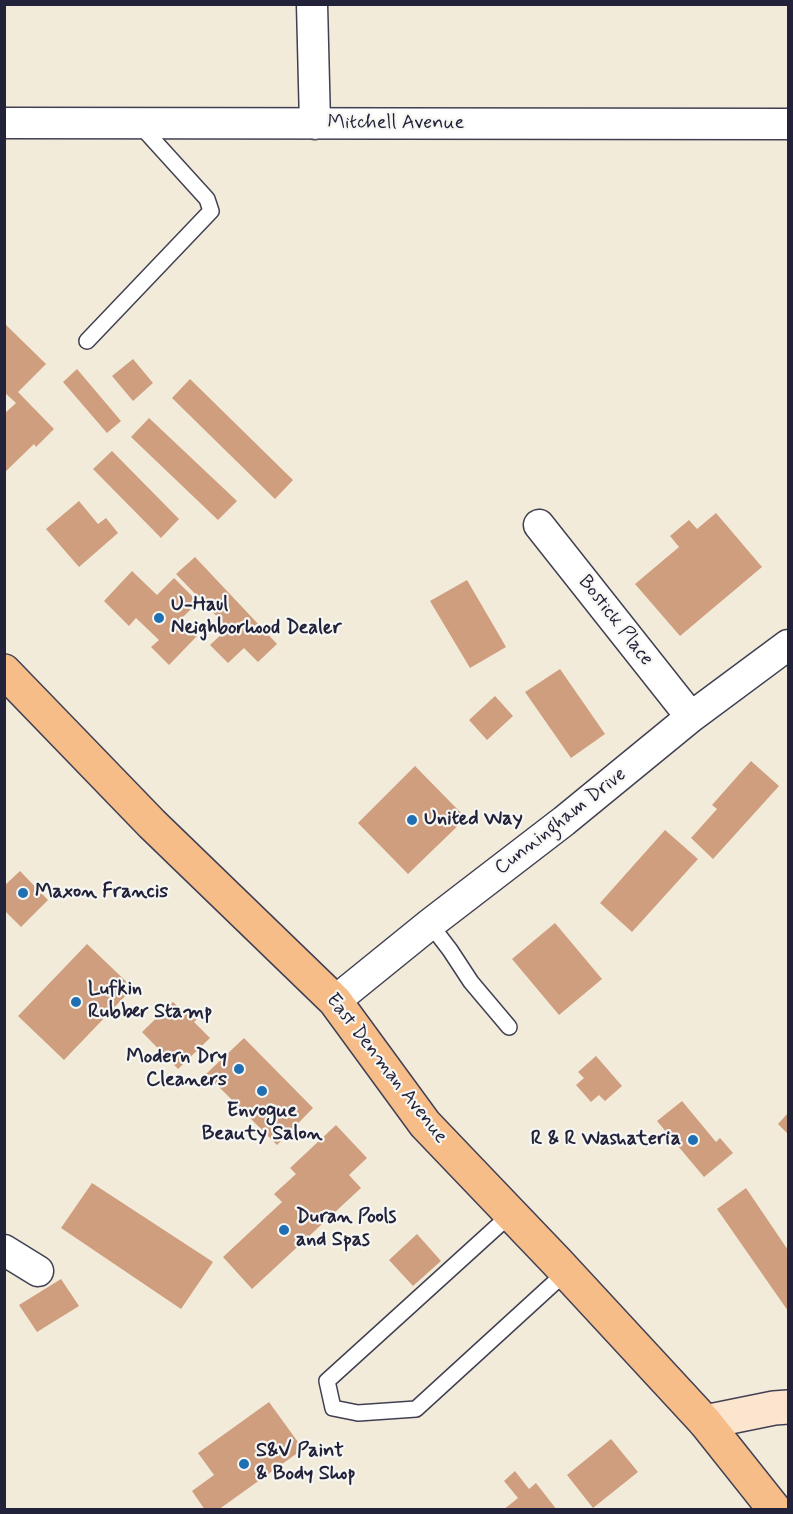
<!DOCTYPE html>
<style>
body{margin:0}
#map{position:relative;width:793px;height:1514px;overflow:hidden;background:#f3ebda;font-family:Mynerve,sans-serif}
canvas{display:block}
.frame{position:absolute;inset:0;border:6px solid #22223b;pointer-events:none}
</style>
<div id="map">
<canvas width="793" height="1514"></canvas>
<div class="frame"></div>
</div>
<script>
const context = document.querySelector('canvas').getContext('2d');
context.lineJoin = 'round';
function fill(path, color) {
  context.fillStyle = color;
  context.fill(path, 'evenodd');
}
function strokePath(path, color, width, dash) {
  context.strokeStyle = color;
  context.lineWidth = width;
  context.lineCap = dash ? 'butt' : 'round';
  context.setLineDash(dash || []);
  context.stroke(path);
}
function write(font, color, halo, rows, align = 'center') {
  context.font = font + ' Mynerve,sans-serif';
  context.lineWidth = 4.5;
  context.setLineDash([]);
  context.textBaseline = 'middle';
  context.strokeStyle = halo;
  context.fillStyle = color;
  for (const [text, x, y, turn = 0] of rows) {
    context.save();
    context.translate(x, y);
    context.rotate((+turn || 0) * Math.PI / 180);
    context.textAlign = isNaN(turn) ? turn : align;
    if (halo) context.strokeText(text, 0, 0);
    context.fillText(text, 0, 0);
    context.restore();
  }
}
const building = new Path2D(`
 M 4,323 L 46,364 L 18,392 L 54,429 L 36,447 L 34,444 L 4,473 L 4,414 L 16,403 L 4,392 Z
 M 133,359 L 153,383 L 133,401 L 112,376 Z
 M 77,369 L 121,421 L 107,433 L 63,382 Z
 M 190,379 L 293,480 L 275,499 L 172,398 Z
 M 149,418 L 237,501 L 218,520 L 131,437 Z
 M 112,451 L 179,519 L 161,538 L 93,469 Z
 M 79,501 L 98,524 L 106,518 L 118,533 L 79,567 L 46,529 Z
 M 716,513 L 762,567 L 680,636 L 635,584 L 679,547 L 670,536 L 689,520 L 697,529 Z
 M 195,557 L 277,644 L 258,662 L 244,648 L 228,663 L 210,645 L 228,628 L 176,574 Z
 M 132,571 L 157,595 L 174,578 L 198,602 L 181,619 L 198,635 L 169,665 L 151,647 L 159,640 L 136,618 L 129,626 L 104,601 Z
 M 467,580 L 506,647 L 470,668 L 430,601 Z
 M 560,669 L 605,734 L 571,758 L 525,692 Z
 M 495,696 L 513,716 L 487,740 L 469,720 Z
 M 751,761 L 779,786 L 713,859 L 691,838 L 717,809 L 712,805 Z
 M 415,766 L 466,818 L 408,874 L 358,823 Z
 M 665,830 L 698,859 L 632,932 L 600,903 Z
 M 20,871 L 48,900 L 21,927 L 4,910 L 4,886 Z
 M 555,923 L 602,979 L 559,1015 L 512,959 Z
 M 87,944 L 133,988 L 64,1060 L 18,1016 Z
 M 173,1002 L 183,1011 L 189,1006 L 199,1017 L 194,1022 L 210,1038 L 178,1069 L 142,1032 Z
 M 244,1038 L 313,1108 L 277,1145 L 206,1074 Z
 M 596,1056 L 622,1086 L 605,1101 L 599,1095 L 591,1102 L 576,1085 L 584,1078 L 578,1072 Z
 M 682,1101 L 716,1142 L 720,1138 L 733,1153 L 704,1177 L 657,1121 Z
 M 788,1113 L 788,1134 L 778,1124 Z
 M 336,1125 L 367,1158 L 349,1175 L 361,1188 L 252,1289 L 223,1257 L 282,1202 L 274,1194 L 296,1174 L 290,1168 Z
 M 92,1183 L 213,1262 L 181,1309 L 61,1228 Z
 M 746,1188 L 788,1250 L 788,1311 L 717,1209 Z
 M 417,1234 L 441,1261 L 413,1286 L 389,1260 Z
 M 61,1279 L 79,1306 L 37,1332 L 19,1305 Z
 M 269,1402 L 303,1449 L 218,1510 L 205,1510 L 192,1491 L 214,1475 L 198,1453 Z
 M 611,1439 L 638,1472 L 593,1508 L 567,1475 Z
 M 515,1471 L 529,1489 L 536,1483 L 557,1510 L 503,1510 L 518,1498 L 504,1481 Z`);
const lane = new Path2D(`
 M 87,341 L 211,211 L 207,199 L 138,123
 M 430,924 L 450,950 L 471,982 L 509,1027
 M 511,1214 L 327,1381 L 333,1408 L 358,1413 L 416,1409 L 566,1272`);
const street = new Path2D(`
 M 312,4 L 315,124
 M 4,123 L 788,124
 M 539,525 L 691,717
 M 335,1001 L 430,924 L 564,821 L 691,717 L 788,645
 M 4,1250 L 38,1271`);
const secondary = new Path2D(`
 M 705,1422 L 774,1408 L 788,1407`);
const primary = new Path2D(`
 M 4,671 L 152,824 L 335,1001 L 425,1124 L 557,1262 L 705,1422 L 775,1510`);
const markers = [
 [159,618,6,"#1f6fb2"],
 [412,820,6,"#1f6fb2"],
 [23,893,6,"#1f6fb2"],
 [76,1002,6,"#1f6fb2"],
 [239,1069,6,"#1f6fb2"],
 [262,1091,6,"#1f6fb2"],
 [693,1140,6,"#1f6fb2"],
 [284,1230,6,"#1f6fb2"],
 [244,1464,6,"#1f6fb2"]
];
const streetNames = [
 ["Mitchell Avenue",396,124],
 ["Bostick Place",615,621,52],
 ["Cunningham Drive",561,822,-38],
 ["East Denman Avenue",386,1069,52]
];
const poiNames = [
 ["U-Haul",171,606],
 ["Neighborhood Dealer",171,629],
 ["United Way",424,820],
 ["Maxon Francis",35,893],
 ["Lufkin",88,990],
 ["Rubber Stamp",88,1013],
 ["Modern Dry",227,1058,"right"],
 ["Cleaners",227,1081,"right"],
 ["Envogue",262,1112,"center"],
 ["Beauty Salon",262,1135,"center"],
 ["R & R Washateria",681,1140,"right"],
 ["Duran Pools",296,1218],
 ["and Spas",296,1241],
 ["S&V Paint",256,1452],
 ["& Body Shop",256,1475]
];
fill(building, '#cf9e7f');
strokePath(lane, '#414053', 18);
strokePath(street, '#414053', 33);
strokePath(secondary, '#414053', 36);
strokePath(primary, '#414053', 36);
strokePath(lane, '#fff', 15);
strokePath(street, '#fff', 30);
strokePath(secondary, '#fce5cf', 33);
strokePath(primary, '#f7bd88', 33);
for (const [x, y, r, color] of markers) {
  const dot = new Path2D();
  dot.arc(x, y, r, 0, 2 * Math.PI);
  context.fillStyle = color;
  context.fill(dot);
  strokePath(dot, '#f6f6f2', 2);
}
write('20px', '#22223b', '#f6f6f2', streetNames);
write('bold 20px', '#22223b', '#f6f6f2', poiNames, 'left');
</script>
